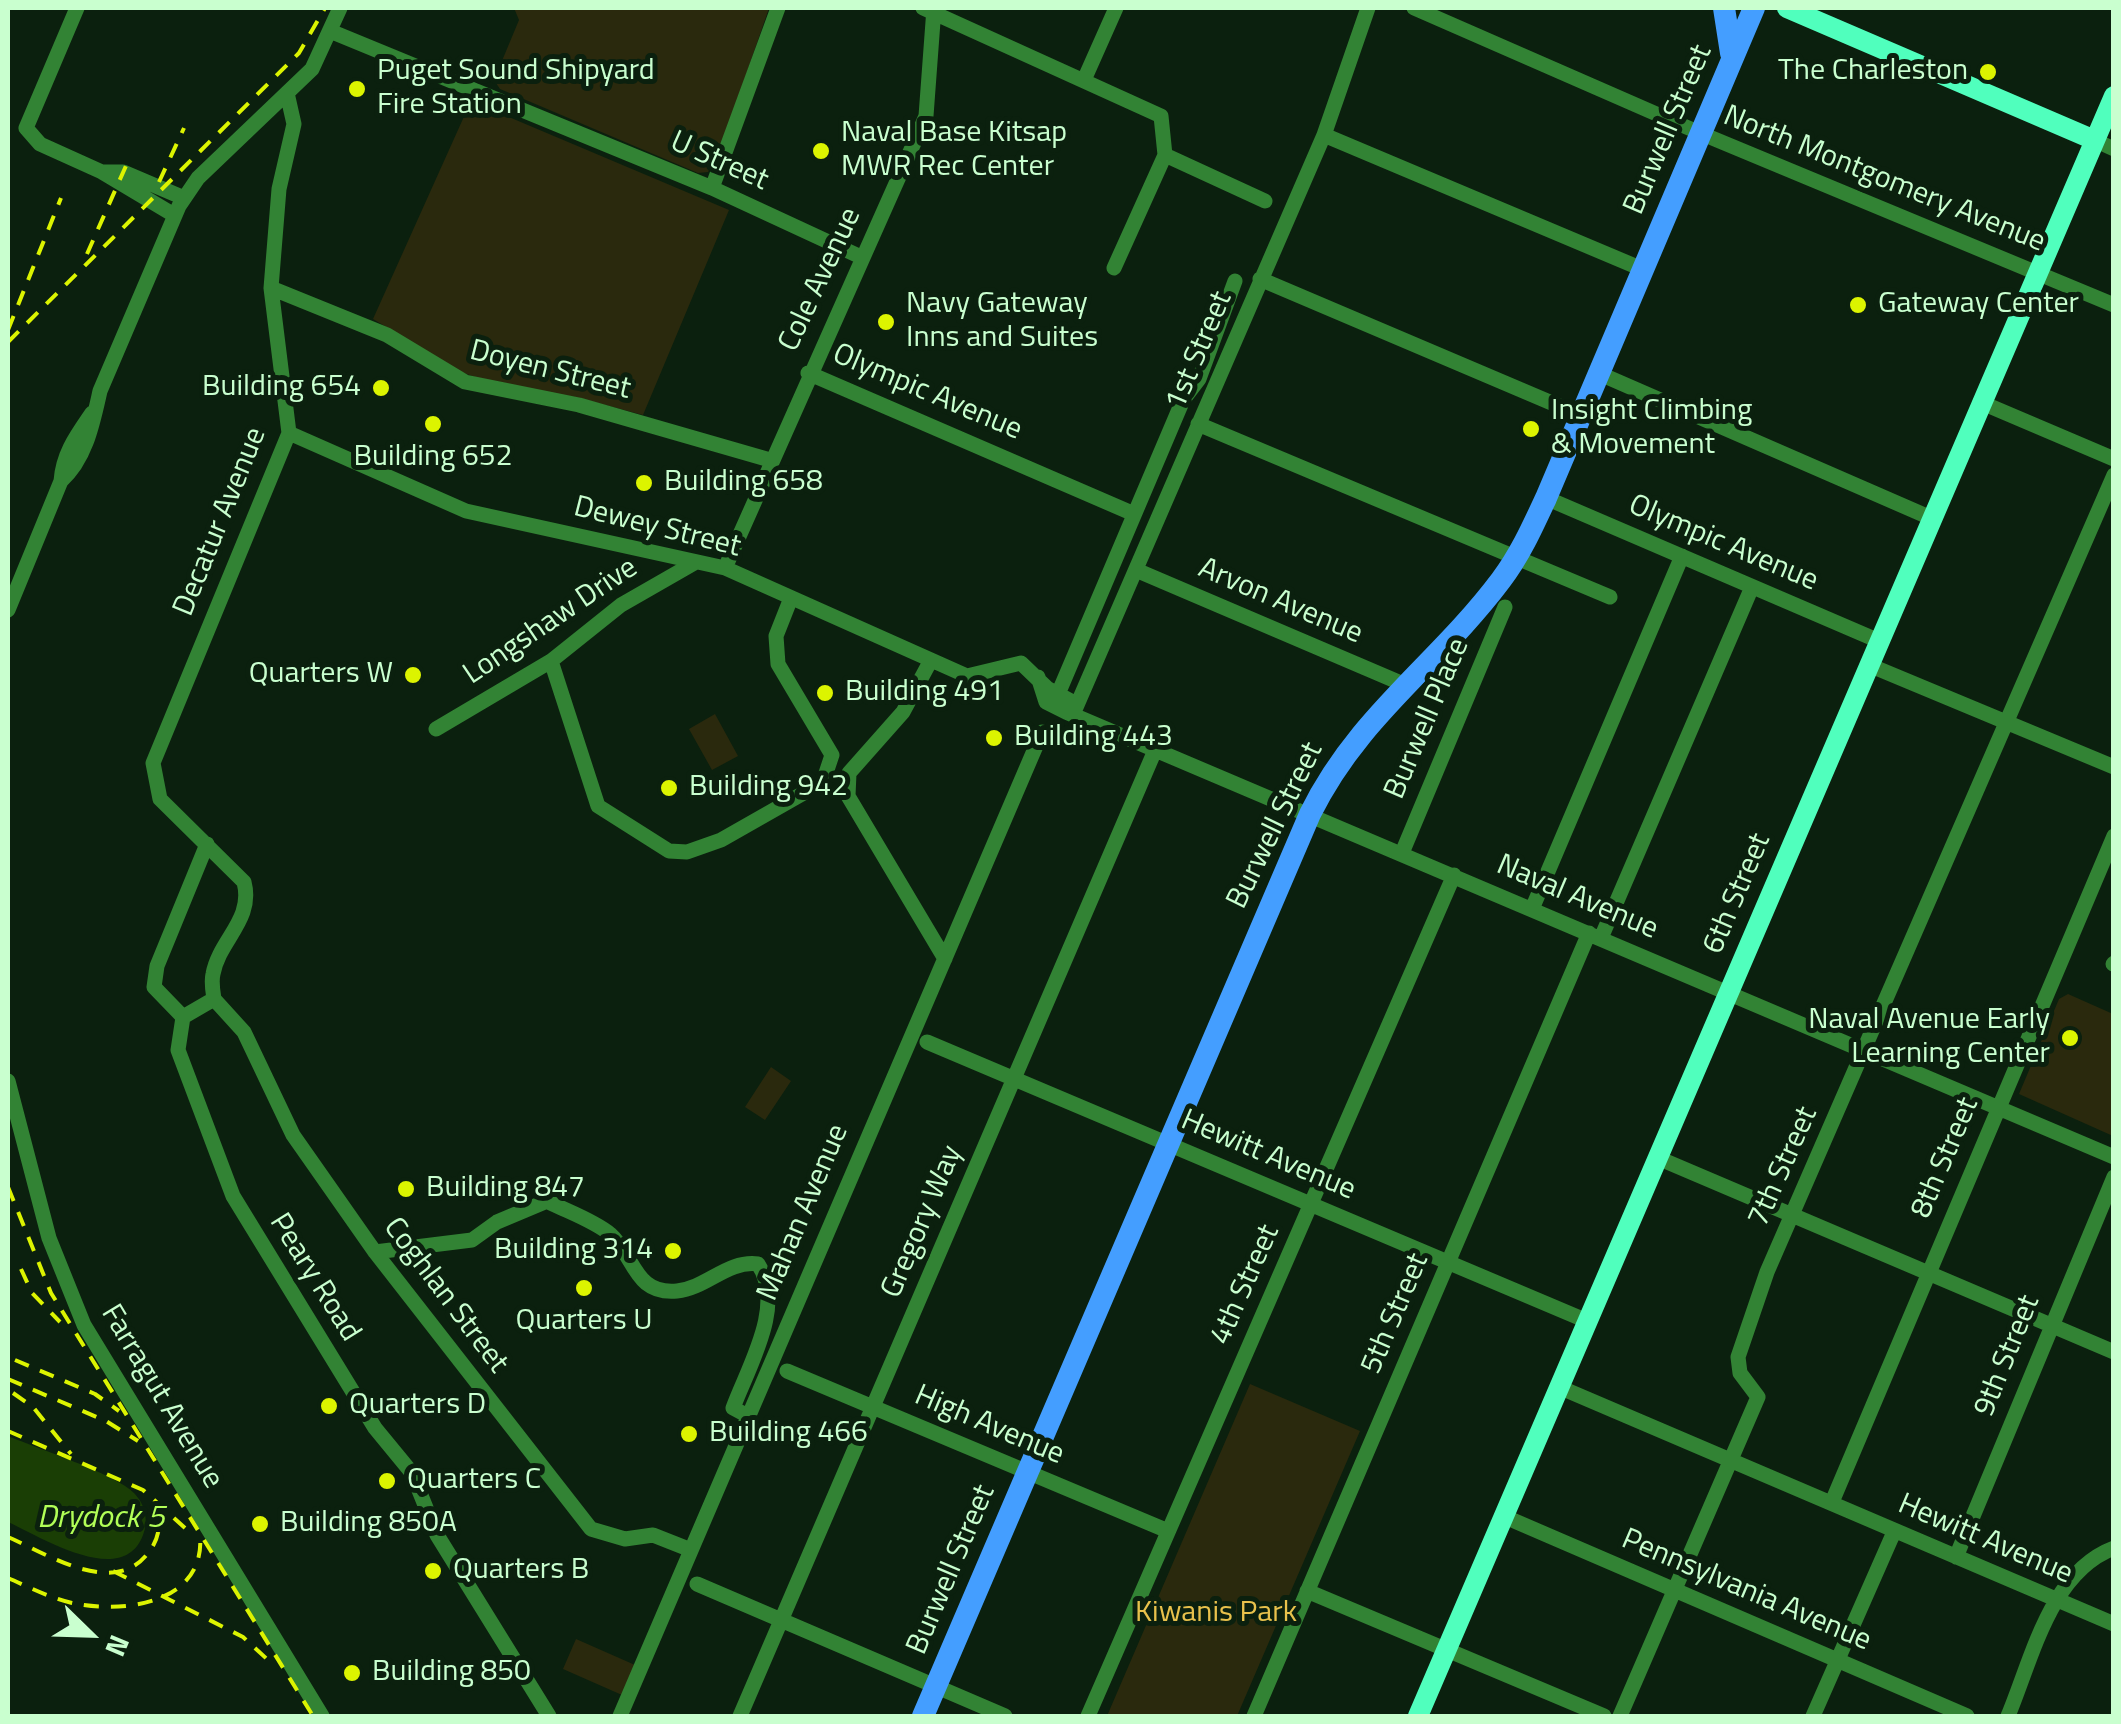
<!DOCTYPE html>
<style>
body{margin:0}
#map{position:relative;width:2121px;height:1724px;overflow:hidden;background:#0b200e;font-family:"Titillium Web",sans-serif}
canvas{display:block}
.frame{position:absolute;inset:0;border:10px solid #c9ffcf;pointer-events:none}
.north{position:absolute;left:40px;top:1584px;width:100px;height:100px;-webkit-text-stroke:8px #0b200e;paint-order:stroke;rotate:113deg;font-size:28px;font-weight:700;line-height:40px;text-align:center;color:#c9ffcf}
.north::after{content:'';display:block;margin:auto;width:35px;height:45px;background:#c9ffcf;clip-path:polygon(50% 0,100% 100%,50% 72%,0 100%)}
</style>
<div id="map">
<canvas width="2121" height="1724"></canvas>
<div class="frame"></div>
<div class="north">N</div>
</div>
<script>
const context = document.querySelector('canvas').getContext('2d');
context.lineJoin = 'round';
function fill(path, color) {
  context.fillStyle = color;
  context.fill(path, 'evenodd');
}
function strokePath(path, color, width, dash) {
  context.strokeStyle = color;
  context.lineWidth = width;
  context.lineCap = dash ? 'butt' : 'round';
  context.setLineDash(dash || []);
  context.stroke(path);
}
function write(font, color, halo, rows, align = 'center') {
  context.font = font + ' "Titillium Web",sans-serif';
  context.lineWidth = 10;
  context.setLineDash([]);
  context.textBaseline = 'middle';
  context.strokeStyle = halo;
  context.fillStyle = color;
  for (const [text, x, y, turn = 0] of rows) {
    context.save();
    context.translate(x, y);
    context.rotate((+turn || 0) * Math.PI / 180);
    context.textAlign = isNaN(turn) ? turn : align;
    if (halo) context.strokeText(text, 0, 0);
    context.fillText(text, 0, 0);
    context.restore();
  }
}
const green = new Path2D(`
 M 514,8 L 769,8 L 717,159 L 708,172 L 698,173 L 500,89 L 494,80 L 519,20 Z
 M 471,101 L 729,210 L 643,415 L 575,397 L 492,383 L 461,372 L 373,319 Z
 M 715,714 L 738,756 L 712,770 L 689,729 Z
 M 2068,994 L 2113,1014 L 2113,1136 L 2019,1094 L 2059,999 Z
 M 771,1067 L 791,1081 L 765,1120 L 745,1107 Z
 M 1250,1384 L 1360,1431 L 1237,1716 L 1107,1716 Z
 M 576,1639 L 635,1665 L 622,1695 L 563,1669 Z`);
const water = new Path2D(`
 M 8,1436 C 36,1448 116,1474 134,1493 C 145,1504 149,1521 143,1535 C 123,1589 41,1537 8,1522 Z`);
const minor = new Path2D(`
 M 77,8 L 26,128 L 40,144 L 102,172 L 174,215
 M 923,8 L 1161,116 L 1165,155 L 1265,201
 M 1414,8 L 1700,133 L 2114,305
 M 330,31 L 712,188 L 861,257
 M 1084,80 L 1116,8
 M 1324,135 L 1642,269
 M 2092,139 L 2114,149
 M 102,172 L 123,172 L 184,198
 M 712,188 L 778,8
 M 1114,268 L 1165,155
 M 1260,279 L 1580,415
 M 271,288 L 387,335 L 465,382 L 579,405 L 770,460
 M 808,373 L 1134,514
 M 1598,373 L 1931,518
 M 1980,402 L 2114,459
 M 1198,424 L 1610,597
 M 289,433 L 466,511 L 725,568 L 967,676 L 1021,663 L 1047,688 L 1071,701 L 1074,712
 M 61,481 C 86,459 93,422 100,391 L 179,206 L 198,178 L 312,69 L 340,8
 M 1546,498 L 1879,641
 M 725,568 L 926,116 L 934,8
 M 1136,570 L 1403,684
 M 8,610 L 61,481 C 63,453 77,435 92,413
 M 931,660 L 903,712 L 849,773 L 848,796 L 945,959
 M 551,661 L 598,806 L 669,851 L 687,852 L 721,840 L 823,782 L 832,755 L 778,664 L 776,636 L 791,598
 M 1869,665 L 2114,767
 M 1038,677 L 1046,702 L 1066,712 L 2114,1157
 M 1061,687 L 1183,400 L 1199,379 L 1235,281
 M 1074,712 L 1324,135 L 1368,8
 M 436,729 L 551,661 L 621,605 L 696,562
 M 207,844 L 157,966 L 154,987 L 183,1017 L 178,1050 L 233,1196 L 375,1428 L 412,1473 L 437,1535 L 549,1716
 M 1402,853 L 1505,607
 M 1532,909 L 1682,556
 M 1601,938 L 1752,587
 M 2113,964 L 2114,963
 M 214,999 L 244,1032 L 293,1135 L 375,1252 L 591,1529 L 625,1539 L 653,1535 L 691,1550
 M 183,1017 L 214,999 C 213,992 211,982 213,974 C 219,940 254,920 244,882 L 160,799 L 153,763 L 289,433 L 271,288 L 279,189 L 294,124 L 287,93
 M 927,1042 L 1587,1321
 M 8,1081 L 49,1238 L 84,1325 L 322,1716
 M 1658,1158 L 2114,1352
 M 375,1252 L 472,1240 L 497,1222 L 547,1201 C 566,1211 593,1220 610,1234 C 635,1256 634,1295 677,1291 C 707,1288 727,1260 758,1264 C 786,1305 748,1367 733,1408 L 748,1416
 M 787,1371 L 1168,1531
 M 1559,1387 L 2114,1624
 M 1832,1502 L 2114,836
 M 1503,1516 L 1967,1716
 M 1956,1557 L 2114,1177
 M 697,1584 L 1005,1716
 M 1307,1591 L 1604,1716
 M 620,1716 L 1042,732
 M 740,1716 L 1156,748
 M 1088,1716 L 1454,875
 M 1254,1716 L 1589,933
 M 1620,1716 L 1758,1397 L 1740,1373 L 1738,1357 L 1767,1272 L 2114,475
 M 1813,1716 L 1894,1532
 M 2008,1716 C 2032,1659 2050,1572 2114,1548`);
const major = new Path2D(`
 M 1787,8 L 2092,139
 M 1418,1716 L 2114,96`);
const highway = new Path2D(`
 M 1724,8 L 1731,53
 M 923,1716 L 1310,814 C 1358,716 1438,664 1501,580 C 1520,555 1533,526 1546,498 L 1754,8`);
const rail = new Path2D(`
 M 159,182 L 184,128
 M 87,254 L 129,159
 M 8,330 L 61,198
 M 8,342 L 299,53 L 325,8
 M 8,1187 L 51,1293 L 313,1716
 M 21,1269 L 32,1293 L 60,1322
 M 15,1360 L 95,1394 L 119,1411
 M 8,1379 L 106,1421 L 138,1441
 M 13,1393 L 33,1407 L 71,1454
 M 8,1431 L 143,1490 L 185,1528
 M 8,1537 C 48,1554 117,1601 151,1549 C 162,1533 161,1514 153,1496
 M 113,1571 L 243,1637 L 268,1660
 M 8,1578 C 29,1587 50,1598 72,1603 C 123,1614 206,1604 200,1535`);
const markers = [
 [1988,72,10,"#dcf400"],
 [357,89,10,"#dcf400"],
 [821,151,10,"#dcf400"],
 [1858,305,10,"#dcf400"],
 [886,322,10,"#dcf400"],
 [381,388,10,"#dcf400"],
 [433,424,10,"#dcf400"],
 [1531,429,10,"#dcf400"],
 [644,483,10,"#dcf400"],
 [413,675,10,"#dcf400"],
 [825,693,10,"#dcf400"],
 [994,738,10,"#dcf400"],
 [669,788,10,"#dcf400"],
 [2070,1038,10,"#dcf400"],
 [406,1189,10,"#dcf400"],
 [673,1251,10,"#dcf400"],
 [584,1288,10,"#dcf400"],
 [329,1406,10,"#dcf400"],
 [689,1434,10,"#dcf400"],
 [387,1481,10,"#dcf400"],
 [260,1524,10,"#dcf400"],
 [433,1571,10,"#dcf400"],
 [352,1673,10,"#dcf400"]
];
const poiNames = [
 ["Puget Sound Shipyard",377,72],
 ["Fire Station",377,106],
 ["The Charleston",1968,72,"right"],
 ["Naval Base Kitsap",841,134],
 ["MWR Rec Center",841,168],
 ["Navy Gateway",906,305],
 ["Inns and Suites",906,339],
 ["Gateway Center",1878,305],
 ["Building 654",361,388,"right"],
 ["Insight Climbing",1551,412],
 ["& Movement",1551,446],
 ["Building 652",433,458,"center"],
 ["Building 658",664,483],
 ["Quarters W",393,675,"right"],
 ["Building 491",845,693],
 ["Building 443",1014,738],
 ["Building 942",689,788],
 ["Naval Avenue Early",2050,1021,"right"],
 ["Learning Center",2050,1055,"right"],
 ["Building 847",426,1189],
 ["Building 314",653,1251,"right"],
 ["Quarters U",584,1322,"center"],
 ["Quarters D",349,1406],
 ["Building 466",709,1434],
 ["Quarters C",407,1481],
 ["Building 850A",280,1524],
 ["Quarters B",453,1571],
 ["Building 850",372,1673]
];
const streetNames = [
 ["Burwell Street",1669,130,-67],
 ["U Street",719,162,24],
 ["North Montgomery Avenue",1884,180,22],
 ["Cole Avenue",821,280,-65],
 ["1st Street",1200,351,-67],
 ["Doyen Street",550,371,14],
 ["Olympic Avenue",927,393,23],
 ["Decatur Avenue",221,522,-68],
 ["Dewey Street",657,528,14],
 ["Olympic Avenue",1723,544,23],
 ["Arvon Avenue",1280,602,23],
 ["Longshaw Drive",551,622,-34],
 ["Burwell Place",1428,719,-67],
 ["Burwell Street",1276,826,-64],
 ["6th Street",1738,894,-67],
 ["Naval Avenue",1577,898,23],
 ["Hewitt Avenue",1268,1156,23],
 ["8th Street",1946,1158,-67],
 ["7th Street",1784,1167,-66],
 ["Mahan Avenue",804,1213,-67],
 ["Gregory Way",923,1222,-67],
 ["Peary Road",314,1278,58],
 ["4th Street",1246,1285,-66],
 ["Coghlan Street",445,1296,53],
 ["5th Street",1396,1314,-67],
 ["9th Street",2008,1356,-68],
 ["Farragut Avenue",161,1397,59],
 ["High Avenue",989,1426,23],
 ["Hewitt Avenue",1985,1540,23],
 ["Burwell Street",952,1570,-67],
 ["Pennsylvania Avenue",1746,1591,23]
];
const parkNames = [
 ["Kiwanis Park",1216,1614]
];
const waterNames = [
 ["Drydock 5",101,1519]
];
fill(green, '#2a290d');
fill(water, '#1a3e05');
strokePath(minor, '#328334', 15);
strokePath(major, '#50ffbd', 20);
strokePath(highway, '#449eff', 22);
strokePath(rail, '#dcf400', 4, [15, 12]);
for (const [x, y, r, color] of markers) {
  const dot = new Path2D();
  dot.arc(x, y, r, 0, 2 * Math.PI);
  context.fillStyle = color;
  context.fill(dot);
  strokePath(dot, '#0b200e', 4);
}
write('30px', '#c9ffcf', '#0b200e', poiNames, 'left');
write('30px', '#c9ffcf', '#0b200e', streetNames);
write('30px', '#e8c14c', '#0b200e', parkNames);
write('italic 32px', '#b2ff57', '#0b200e', waterNames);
</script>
